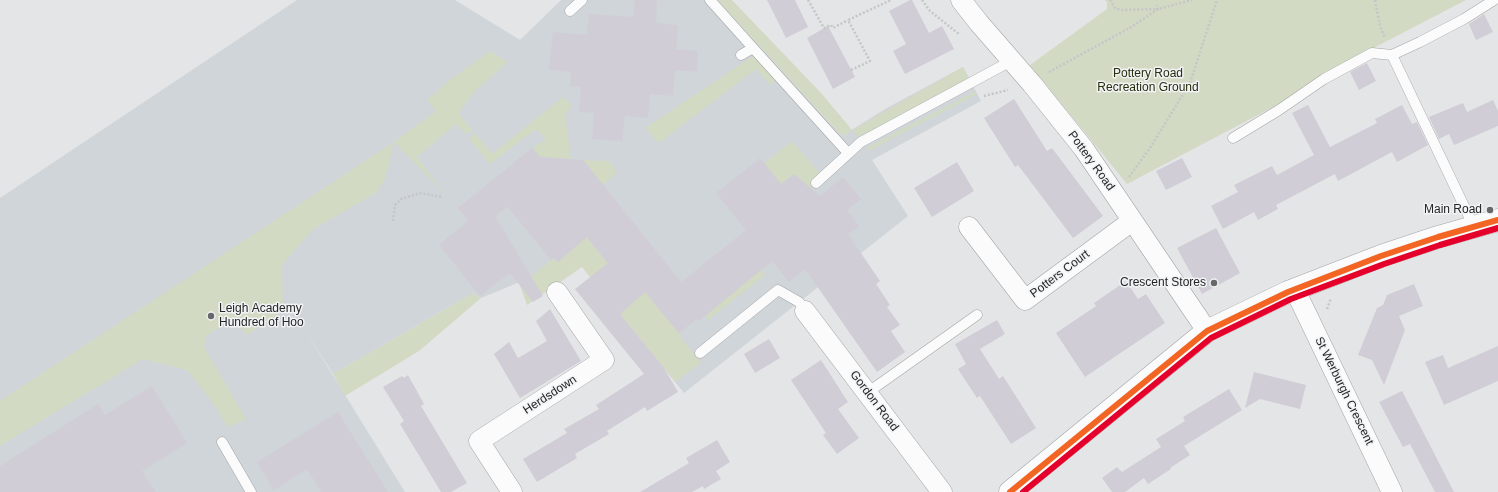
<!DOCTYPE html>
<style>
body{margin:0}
canvas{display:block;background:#e4e5e7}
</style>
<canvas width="1498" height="492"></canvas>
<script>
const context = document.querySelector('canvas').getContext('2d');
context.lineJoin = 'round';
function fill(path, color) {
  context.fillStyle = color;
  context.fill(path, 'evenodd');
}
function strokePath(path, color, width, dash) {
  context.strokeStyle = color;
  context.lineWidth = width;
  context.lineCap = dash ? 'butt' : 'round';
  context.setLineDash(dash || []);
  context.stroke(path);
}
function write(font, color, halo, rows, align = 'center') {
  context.font = font + ' Helvetica,sans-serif';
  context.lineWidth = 3;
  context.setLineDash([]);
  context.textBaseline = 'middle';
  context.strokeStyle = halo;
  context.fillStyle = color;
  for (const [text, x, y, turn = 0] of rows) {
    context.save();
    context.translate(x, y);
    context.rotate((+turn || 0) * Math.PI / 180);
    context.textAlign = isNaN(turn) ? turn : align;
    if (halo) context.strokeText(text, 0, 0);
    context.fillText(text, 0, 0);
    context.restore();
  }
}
const built = new Path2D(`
 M 297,0 L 455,0 L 520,40 L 561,0 L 717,0 L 842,136 L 885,109 L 963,67 L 981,101 L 872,160 L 908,216 L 684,393 L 576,259 L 481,298 L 473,293 L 333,374 L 303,327 L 405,492 L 0,492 L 0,198 Z`);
const green = new Path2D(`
 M 717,0 L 732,0 L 822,94 L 852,130 L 963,67 L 970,80 L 858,137 L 852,130 L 842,136 Z
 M 1105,0 L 1466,0 L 1362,54 L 1273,107 L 1127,184 L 1030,65 L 1107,9 L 1107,2 Z
 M 490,51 L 508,62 L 475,91 L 459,113 L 472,130 L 466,134 L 456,124 L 417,157 L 445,194 L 394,142 L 385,179 L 376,193 L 312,230 L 282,265 L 283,311 L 247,335 L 233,320 L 207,335 L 204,347 L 246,419 L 228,427 L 214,405 L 187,370 L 143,359 L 0,446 L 0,401 L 394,142 L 436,111 L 427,100 L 450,80 Z
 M 753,56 L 777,79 L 770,85 L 756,69 L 659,143 L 645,128 Z
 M 976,91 L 977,94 L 868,151 L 866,148 Z
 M 563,97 L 572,106 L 565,115 L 571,159 L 540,157 L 532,148 L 546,139 L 536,129 L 490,164 L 469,139 L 475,133 L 492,154 Z
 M 792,141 L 820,174 L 811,185 L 813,188 L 781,184 L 764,163 Z
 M 583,160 L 609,161 L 617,172 L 603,185 Z
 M 580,229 L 636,299 L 645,292 L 679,333 L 679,335 L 701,363 L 675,382 L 582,267 L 527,305 L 520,285 L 554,258 L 558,262 L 573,249 Z
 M 761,269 L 765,275 L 708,320 L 705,316 Z
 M 473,293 L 481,298 L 419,351 L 345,396 L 333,374 Z`);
const building = new Path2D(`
 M 635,0 L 657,0 L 656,23 L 678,25 L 676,49 L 698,51 L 697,72 L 675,70 L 673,96 L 650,94 L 648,118 L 625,116 L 622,141 L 592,139 L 594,113 L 579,112 L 581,87 L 570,86 L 571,72 L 549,70 L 553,32 L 587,35 L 589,14 L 633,17 Z
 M 767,0 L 795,0 L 808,27 L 786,38 Z
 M 910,0 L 912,0 L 929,33 L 942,26 L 954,49 L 905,74 L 893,51 L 906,44 L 889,11 Z
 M 1484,14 L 1493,32 L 1476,40 L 1469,24 Z
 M 828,26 L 855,77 L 833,89 L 807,38 Z
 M 1367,63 L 1376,81 L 1359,90 L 1350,72 Z
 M 1014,99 L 1047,151 L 1052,148 L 1103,216 L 1073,238 L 1018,165 L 1015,167 L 984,118 Z
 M 1493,100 L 1498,111 L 1498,126 L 1454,145 L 1449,134 L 1439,139 L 1429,117 L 1463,103 L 1467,112 Z
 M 1308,105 L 1330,147 L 1377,123 L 1375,119 L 1402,105 L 1412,124 L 1417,122 L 1428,145 L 1397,162 L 1392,152 L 1338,181 L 1335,174 L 1276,205 L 1278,209 L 1258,220 L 1254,212 L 1223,229 L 1211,206 L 1238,192 L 1234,185 L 1272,166 L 1277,175 L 1314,155 L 1292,113 Z
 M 532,148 L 540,157 L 583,160 L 681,282 L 746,230 L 716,193 L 760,158 L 781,184 L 794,174 L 820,196 L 843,177 L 861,199 L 847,210 L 859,226 L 848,234 L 880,281 L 876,284 L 890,305 L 887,307 L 900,325 L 891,331 L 905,352 L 877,372 L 805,269 L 789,282 L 772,261 L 699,321 L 697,319 L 679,333 L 645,292 L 620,314 L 664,368 L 678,392 L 647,411 L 645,407 L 607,431 L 609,434 L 575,454 L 577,458 L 537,482 L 523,459 L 567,433 L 564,429 L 599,409 L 596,405 L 644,374 L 575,289 L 608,263 L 587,237 L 558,262 L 554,258 L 551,260 L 508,207 L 495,216 L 543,296 L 533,302 L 510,273 L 480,296 L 439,245 L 468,221 L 458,208 Z
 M 1182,158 L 1192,177 L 1166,190 L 1156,171 Z
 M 957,162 L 974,191 L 932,217 L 914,188 Z
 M 1216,228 L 1240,273 L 1202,294 L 1177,248 Z
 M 1126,281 L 1138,299 L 1146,294 L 1165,323 L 1085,377 L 1056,333 L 1096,306 L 1094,303 Z
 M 1414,284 L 1423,306 L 1399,316 L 1405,330 L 1384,385 L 1372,360 L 1358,355 L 1377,308 L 1383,305 L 1387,295 Z
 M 550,309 L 581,361 L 520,398 L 494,354 L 509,342 L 518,358 L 547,341 L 536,321 Z
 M 997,320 L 1005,334 L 980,349 L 999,379 L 1003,376 L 1036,428 L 1011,444 L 980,396 L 977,398 L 958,369 L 966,364 L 955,344 Z
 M 769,339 L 780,358 L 755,373 L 744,354 Z
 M 1498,346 L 1498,381 L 1444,405 L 1425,362 L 1443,355 L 1448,368 Z
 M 821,360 L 848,402 L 838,409 L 859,438 L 837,454 L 823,435 L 826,433 L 791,380 Z
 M 1254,372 L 1306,385 L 1300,409 L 1260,399 L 1245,408 Z
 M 408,375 L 424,404 L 421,406 L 467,483 L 451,492 L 441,492 L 400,424 L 404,421 L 383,387 L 402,376 L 404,378 Z
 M 152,386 L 187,443 L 142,471 L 156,492 L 0,492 L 0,466 L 98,404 L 105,415 Z
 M 1229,389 L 1242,410 L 1184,446 L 1190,455 L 1170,468 L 1171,469 L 1148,484 L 1144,478 L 1125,492 L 1112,492 L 1102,478 L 1117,467 L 1122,472 L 1161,447 L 1156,439 L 1185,421 L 1183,417 Z
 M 1402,391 L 1454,492 L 1435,492 L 1410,444 L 1403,447 L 1379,402 Z
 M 338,412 L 388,492 L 321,492 L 307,469 L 274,490 L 257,462 Z
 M 717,440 L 730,462 L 716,471 L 721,479 L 704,489 L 703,486 L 692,492 L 640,492 L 689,463 L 686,458 Z`);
const path = new Path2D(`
 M 808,0 L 824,28 L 831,25 L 833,28 L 848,20
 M 922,0 L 930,11 L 959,34
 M 1110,0 L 1115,8 L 1121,10 L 1158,9 L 1157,5
 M 1375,0 L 1380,26 L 1385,38
 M 851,70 L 870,61 L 848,20 L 891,0
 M 1049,72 L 1133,26 L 1158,9 L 1192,0
 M 984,96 L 1008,90
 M 1129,177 L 1150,148 L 1190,83 L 1217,0
 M 393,221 L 395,205 L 401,199 L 420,193 L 442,197
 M 1327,309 L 1331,298`);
const service = new Path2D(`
 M 710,0 L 753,48
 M 570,11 L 582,0
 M 741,55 L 753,48 L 848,153
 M 1392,55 L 1474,227
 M 1233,138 L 1279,110 L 1324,79 L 1372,53 L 1392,55 L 1420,42 L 1464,19 L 1494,0
 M 816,183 L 861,142 L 1011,61
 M 700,353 L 778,290 L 799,302 L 805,311
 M 867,393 L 977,315
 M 222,442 L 251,492`);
const minor = new Path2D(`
 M 961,0 L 979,23 L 1032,84 L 1084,149 L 1207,331
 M 969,227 L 1025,300 L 1132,221
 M 1295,290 L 1392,492
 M 805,311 L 942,492
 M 512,492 L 479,441 L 604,360 L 557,292`);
const tertiary = new Path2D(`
 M 1010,492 L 1207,331 L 1288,292 L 1381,256 L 1438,237 L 1498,220`);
const bus1 = new Path2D(`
 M 1010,492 L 1207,331 L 1288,292 L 1381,256 L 1438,237 L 1498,220`);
const bus2 = new Path2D(`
 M 1023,492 L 1211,338 L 1291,299 L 1384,264 L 1440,245 L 1498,228`);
const markers = [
 [1490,210,4,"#676869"],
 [1214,283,4,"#676869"],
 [211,316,4,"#676869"]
];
const parkNames = [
 ["Pottery Road",1148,74],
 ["Recreation Ground",1148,88]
];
const streetNames = [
 ["Pottery Road",1091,161,54],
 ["Potters Court",1060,274,-37],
 ["St Werburgh Crescent",1344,391,64],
 ["Herdsdown",550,395,-33],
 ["Gordon Road",874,401,53]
];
const poiNames = [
 ["Main Road",1482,210],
 ["Crescent Stores",1206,283],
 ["Leigh Academy",219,309,"left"],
 ["Hundred of Hoo",219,323,"left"]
];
fill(built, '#d0d5d9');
fill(green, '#d2dac4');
fill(building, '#d0cdd6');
strokePath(service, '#a3a4a6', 11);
strokePath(minor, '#a3a4a6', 21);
strokePath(tertiary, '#a3a4a6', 23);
strokePath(path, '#c5c6c7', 2.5, [2, 2]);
strokePath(service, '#fbfbfb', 10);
strokePath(minor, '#fbfbfb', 20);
strokePath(tertiary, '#fbfbfb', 22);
strokePath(bus1, '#f26522', 6);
strokePath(bus2, '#e4002b', 6);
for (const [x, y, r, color] of markers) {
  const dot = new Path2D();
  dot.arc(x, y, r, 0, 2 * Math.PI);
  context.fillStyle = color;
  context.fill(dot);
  strokePath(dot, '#f1f3f5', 1.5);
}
write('12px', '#262e0c', '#f1f3f5', parkNames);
write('12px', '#242525', '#f1f3f5', streetNames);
write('12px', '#242525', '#f1f3f5', poiNames, 'right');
</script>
